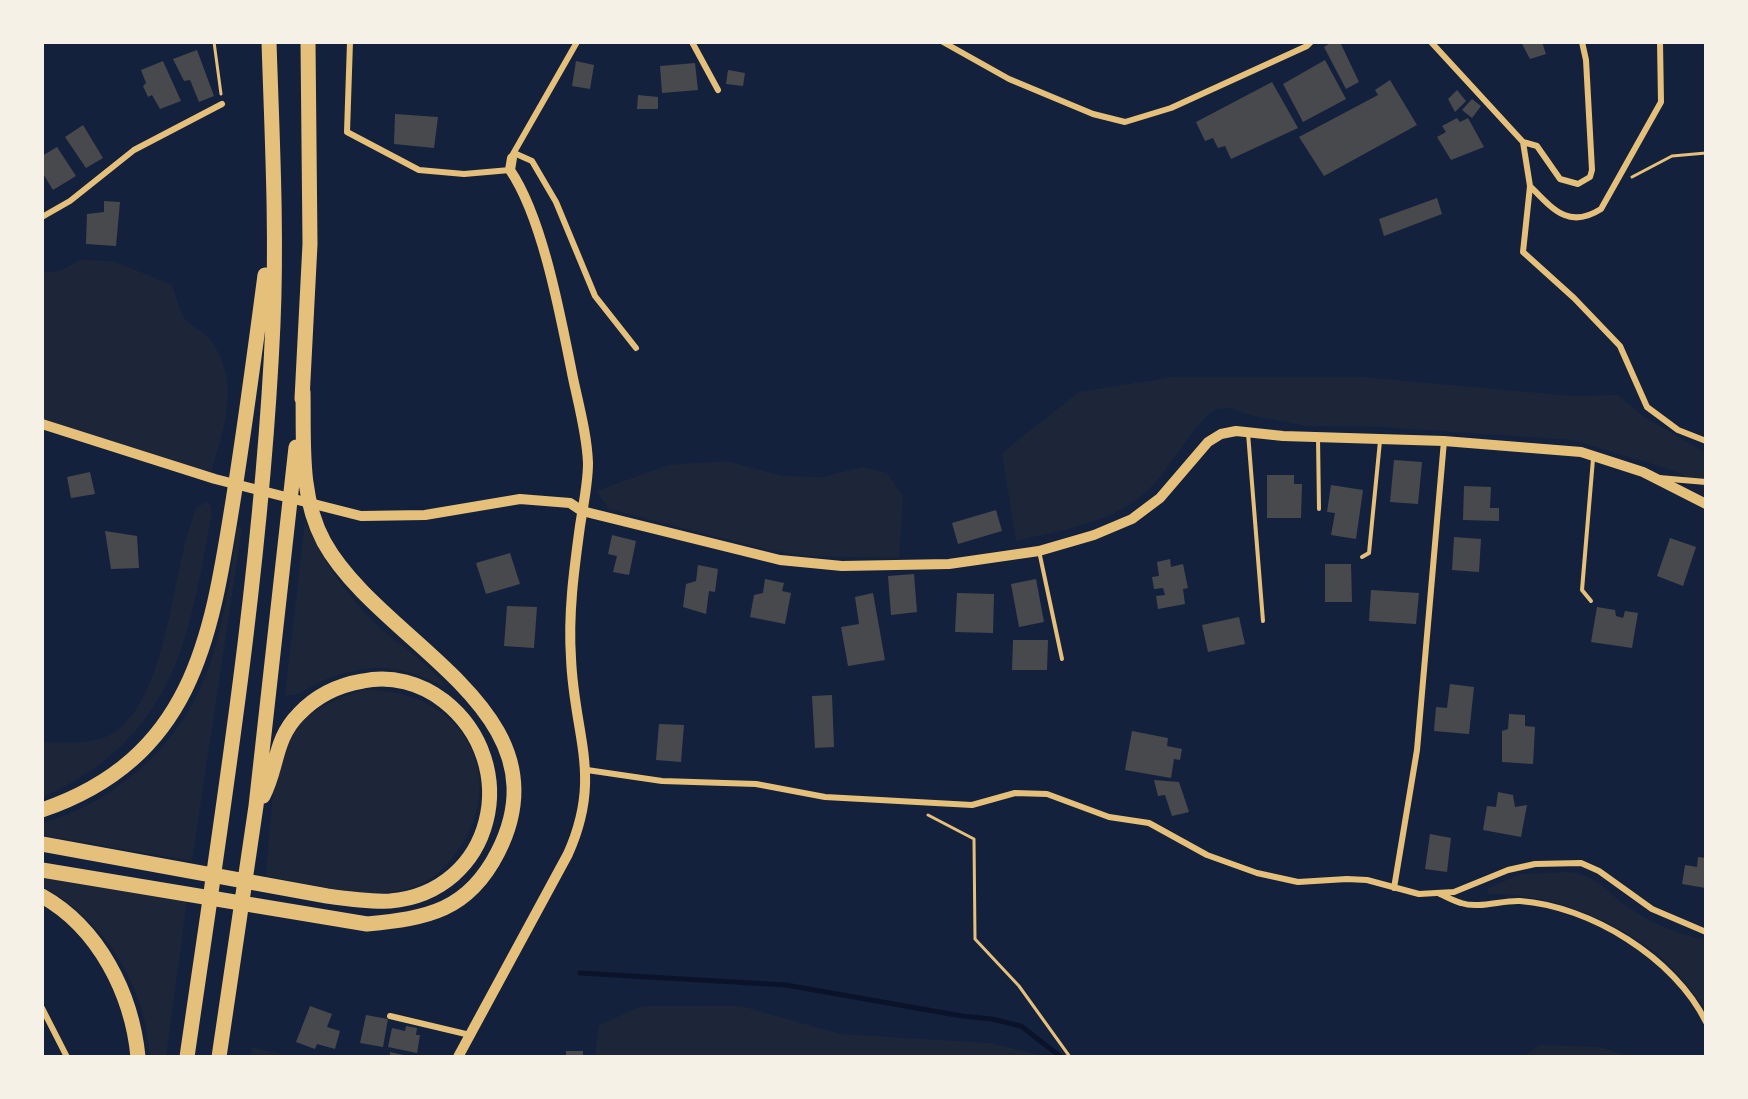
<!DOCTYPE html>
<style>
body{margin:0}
#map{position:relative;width:1748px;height:1099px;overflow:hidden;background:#14213d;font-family:"Open Sans",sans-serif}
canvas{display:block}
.frame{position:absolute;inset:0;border:44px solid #f6f1e7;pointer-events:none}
</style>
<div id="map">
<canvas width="1748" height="1099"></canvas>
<div class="frame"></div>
</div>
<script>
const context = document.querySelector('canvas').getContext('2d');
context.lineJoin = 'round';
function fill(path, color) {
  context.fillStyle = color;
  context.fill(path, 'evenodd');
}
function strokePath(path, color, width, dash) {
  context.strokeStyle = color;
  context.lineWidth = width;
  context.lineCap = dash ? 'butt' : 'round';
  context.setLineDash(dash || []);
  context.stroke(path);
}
const green = new Path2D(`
 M 80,260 L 113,261 L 172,285 C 176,295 179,311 185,319 C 191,326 201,330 207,336 C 242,377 225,428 211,472 L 42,419 L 42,273 L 60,271 Z
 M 1172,377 L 1362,377 L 1572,396 L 1618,395 L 1644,417 L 1706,453 L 1706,489 L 1675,471 L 1573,440 L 1380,427 L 1307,426 L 1250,415 L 1230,408 L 1215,409 C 1191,429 1179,453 1160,477 C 1126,521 1067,529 1016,541 L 1002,453 L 1079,392 Z
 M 726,461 L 783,476 L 823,477 L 862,467 L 887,473 L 903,496 L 899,558 L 804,556 L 765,549 L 609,509 L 596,491 L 669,465 Z
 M 206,502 L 210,504 L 212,512 C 188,644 175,736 42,798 L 42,742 C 64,742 90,745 110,735 C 159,708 170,606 182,556 C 185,540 191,524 196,508 Z
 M 305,521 C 322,560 345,593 375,623 C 390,638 440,672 446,688 C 398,664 368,661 318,683 C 305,689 299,697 285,695 Z
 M 237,527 L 242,528 L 192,861 L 42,835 L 42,823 C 77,813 106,797 134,774 C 214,708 224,624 237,527 Z
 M 365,690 C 459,688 514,775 456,853 C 444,869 429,883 410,888 C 364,901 312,884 266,876 C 270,836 270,764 294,731 C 309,710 340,696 365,690 Z
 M 1570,872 C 1597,876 1601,886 1621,902 C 1646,921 1676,934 1706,940 L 1706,1009 C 1691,991 1676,969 1657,954 C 1609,917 1550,893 1489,894 L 1487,889 L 1520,874 Z
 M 42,876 L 187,900 L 166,1057 L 150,1057 C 146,985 105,921 42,886 Z
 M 642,1006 L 741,1006 L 840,1034 L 989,1043 L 1048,1057 L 595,1057 L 599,1025 Z
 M 1540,1045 L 1601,1047 L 1629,1057 L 1522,1057 Z
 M 252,1047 L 293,1057 L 250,1057 Z`);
const stream = new Path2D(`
 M 580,973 L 786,985 L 962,1016 L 992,1019 L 1021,1026 L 1061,1057`);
const building = new Path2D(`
 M 1332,42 L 1340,42 L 1359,82 L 1346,89 L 1324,47 Z
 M 1526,42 L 1542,42 L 1546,54 L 1530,59 L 1522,44 Z
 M 197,50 L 214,96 L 199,102 L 190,80 L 184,81 L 173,59 Z
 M 1325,60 L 1346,99 L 1303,122 L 1283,84 Z
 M 163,61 L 181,101 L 160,109 L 152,95 L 148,97 L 143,86 L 146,83 L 141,70 Z
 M 576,61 L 594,65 L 590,89 L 572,86 Z
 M 695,63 L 698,90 L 662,93 L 660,66 Z
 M 728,70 L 745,73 L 743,86 L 726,84 Z
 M 1390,80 L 1417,125 L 1324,176 L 1299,137 L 1378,95 L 1375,90 Z
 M 1272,82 L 1298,128 L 1231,159 L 1225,146 L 1218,148 L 1213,138 L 1205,141 L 1196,122 Z
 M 1457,90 L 1466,101 L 1455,112 L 1448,99 Z
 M 638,95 L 658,97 L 658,109 L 637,109 Z
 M 1472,99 L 1481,106 L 1472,118 L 1462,110 Z
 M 395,114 L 438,117 L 434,148 L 394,144 Z
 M 1457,118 L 1460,122 L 1468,118 L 1484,147 L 1451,160 L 1437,137 L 1446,132 L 1442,126 Z
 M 83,125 L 103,158 L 86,168 L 65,137 Z
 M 57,147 L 76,176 L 53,190 L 42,172 L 42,156 Z
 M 1437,198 L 1442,214 L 1384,236 L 1379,219 Z
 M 104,201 L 120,202 L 116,246 L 86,244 L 87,214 L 104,212 Z
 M 1394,460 L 1422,462 L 1418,504 L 1390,502 Z
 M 90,472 L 95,494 L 71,498 L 67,477 Z
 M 1267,475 L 1294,475 L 1294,484 L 1302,484 L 1301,518 L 1267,518 Z
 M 1331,485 L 1363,490 L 1356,539 L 1331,535 L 1335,513 L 1327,512 Z
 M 1464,486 L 1491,487 L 1490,508 L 1499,508 L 1499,521 L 1463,520 Z
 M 996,510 L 1002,531 L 958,544 L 952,523 Z
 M 105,531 L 137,536 L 139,568 L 111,569 Z
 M 612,535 L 636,541 L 629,575 L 613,572 L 617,556 L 608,554 Z
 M 1454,537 L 1481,539 L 1479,572 L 1452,570 Z
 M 1670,538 L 1696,547 L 1683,586 L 1657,576 Z
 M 510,553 L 520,584 L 486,594 L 476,563 Z
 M 1170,559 L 1171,567 L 1183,564 L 1188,588 L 1183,589 L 1185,604 L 1158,609 L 1156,596 L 1165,595 L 1163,588 L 1154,589 L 1152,577 L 1159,576 L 1157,562 Z
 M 1325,564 L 1351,564 L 1352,602 L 1325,602 Z
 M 698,565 L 718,569 L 715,592 L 709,591 L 706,614 L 683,607 L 686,584 L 696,581 Z
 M 914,574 L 917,612 L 891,615 L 888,576 Z
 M 765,579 L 784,583 L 782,591 L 791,593 L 785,624 L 750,617 L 754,595 L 763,593 Z
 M 1036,579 L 1044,622 L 1019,627 L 1011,584 Z
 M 1371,590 L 1419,593 L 1416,624 L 1369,621 Z
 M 873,593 L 885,660 L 848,666 L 841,627 L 859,624 L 855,597 Z
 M 957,593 L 994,594 L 993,633 L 955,632 Z
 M 507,606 L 537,607 L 534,648 L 504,646 Z
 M 1597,607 L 1615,610 L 1616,616 L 1623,618 L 1625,611 L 1638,613 L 1632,648 L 1591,642 Z
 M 1239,617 L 1245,644 L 1208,652 L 1202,625 Z
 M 1013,640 L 1048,640 L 1047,670 L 1012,670 Z
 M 1450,684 L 1474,687 L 1469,734 L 1434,731 L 1436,707 L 1447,708 Z
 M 832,695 L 834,747 L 815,748 L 812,696 Z
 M 1509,714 L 1525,715 L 1525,726 L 1535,727 L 1533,764 L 1502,762 L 1502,731 L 1508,729 Z
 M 659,724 L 684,725 L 681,762 L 656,760 Z
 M 1132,731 L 1168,738 L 1167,746 L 1182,749 L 1180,760 L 1174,759 L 1171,778 L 1125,770 Z
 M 1154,780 L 1179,782 L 1189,812 L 1172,816 L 1165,795 L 1158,796 Z
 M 1498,792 L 1513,795 L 1515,807 L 1527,805 L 1521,837 L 1483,830 L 1487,806 L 1496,807 Z
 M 1430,834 L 1451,838 L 1447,872 L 1425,869 Z
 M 1698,857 L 1706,858 L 1706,888 L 1682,884 L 1685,865 L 1697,867 Z
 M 310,1006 L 332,1014 L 327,1027 L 340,1031 L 335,1049 L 317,1044 L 315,1049 L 296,1042 Z
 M 366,1015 L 388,1019 L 383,1047 L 360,1043 Z
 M 406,1026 L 417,1028 L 416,1035 L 420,1035 L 417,1053 L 388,1047 L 392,1028 L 405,1031 Z
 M 566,1051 L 583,1051 L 583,1057 L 566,1057 Z
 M 390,1052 L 408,1056 L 408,1057 L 390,1057 Z`);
const path = new Path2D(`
 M 214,42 L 221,94
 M 1632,177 L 1672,156 L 1706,153
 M 928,815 L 974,839 L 975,939 L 1019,986 L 1070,1057`);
const service = new Path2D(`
 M 1248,433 L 1263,621
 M 1318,437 L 1319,509
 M 1039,551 L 1062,659
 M 1362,557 L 1369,553 L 1380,441
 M 1591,601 L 1582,590 L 1593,459`);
const minor = new Path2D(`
 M 350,42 L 347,132 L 419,170 L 464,174 L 510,170
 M 692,42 L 718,90
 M 943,42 L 1009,79 L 1093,114 L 1125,122 L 1171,108 L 1307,46 L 1311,42
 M 1431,42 L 1523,142 L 1530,186 L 1523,252 L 1574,298 L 1620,346 L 1647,407 L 1678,430 L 1706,441
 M 1523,142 L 1537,146 L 1560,179 L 1578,184 L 1590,177 L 1592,170 L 1586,60 L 1582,42
 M 514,153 L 532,161 L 556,202 L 595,296 L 636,348
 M 513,154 L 577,42
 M 1530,186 C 1552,208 1568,230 1601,209 L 1661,102 L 1660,42
 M 42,217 L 70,201 L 134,150 L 222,104
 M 1659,478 L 1706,482
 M 587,770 L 662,781 L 756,784 L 825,797 L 972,805 L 1015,793 L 1047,794 L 1109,817 L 1149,823 L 1207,855 L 1257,873 L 1298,882 L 1347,879 L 1367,880 L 1419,894 L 1454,892 L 1508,870 L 1535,864 L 1581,863 L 1599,871 L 1652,909 L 1706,932
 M 1394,888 L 1417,750 L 1444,441
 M 1440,894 C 1447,897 1454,901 1461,903 C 1479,909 1502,900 1520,901 C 1590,906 1675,958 1706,1022
 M 42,1008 L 67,1057
 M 390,1016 L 470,1035`);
const tertiary = new Path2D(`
 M 458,1057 L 568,854 C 603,776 574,736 571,658 C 568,614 574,570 580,526 C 583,506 588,484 588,463 C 587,435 579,406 573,378 C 561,319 543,218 510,170 L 512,158`);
const secondary = new Path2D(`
 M 42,424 L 215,479 L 361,516 L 425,515 L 520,499 L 570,503 L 582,511 L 780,560 L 842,566 L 949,564 L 1039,551 L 1094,535 L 1132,519 L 1160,498 L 1208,442 L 1221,434 L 1236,431 L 1283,436 L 1444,441 L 1581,452 L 1643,472 L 1706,504`);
const motorway = new Path2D(`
 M 302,399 L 310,244 L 308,42
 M 42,810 C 193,758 211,639 233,501 C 245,426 255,351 265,275
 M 42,844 L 327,896 C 348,899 369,902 390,901 C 494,892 524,764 444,701 C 421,683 391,675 363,681 C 339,685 316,696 299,714 C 274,739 278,767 263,796
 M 42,870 L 367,924 C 428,918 468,911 498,852 C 570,710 381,645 324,542 C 299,496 304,442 303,392
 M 42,896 C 99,928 132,994 138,1057
 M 187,1057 C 222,814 262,570 273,324 C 277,230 272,135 269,42
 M 219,1057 L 256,806 L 296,447`);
fill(green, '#1d2539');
strokePath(stream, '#0b132b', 5);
fill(building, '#48494c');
strokePath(path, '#e5c07b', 3);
strokePath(service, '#e5c07b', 4);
strokePath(minor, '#e5c07b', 6);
strokePath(tertiary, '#e5c07b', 10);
strokePath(secondary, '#e5c07b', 10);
strokePath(motorway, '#e5c07b', 15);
</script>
